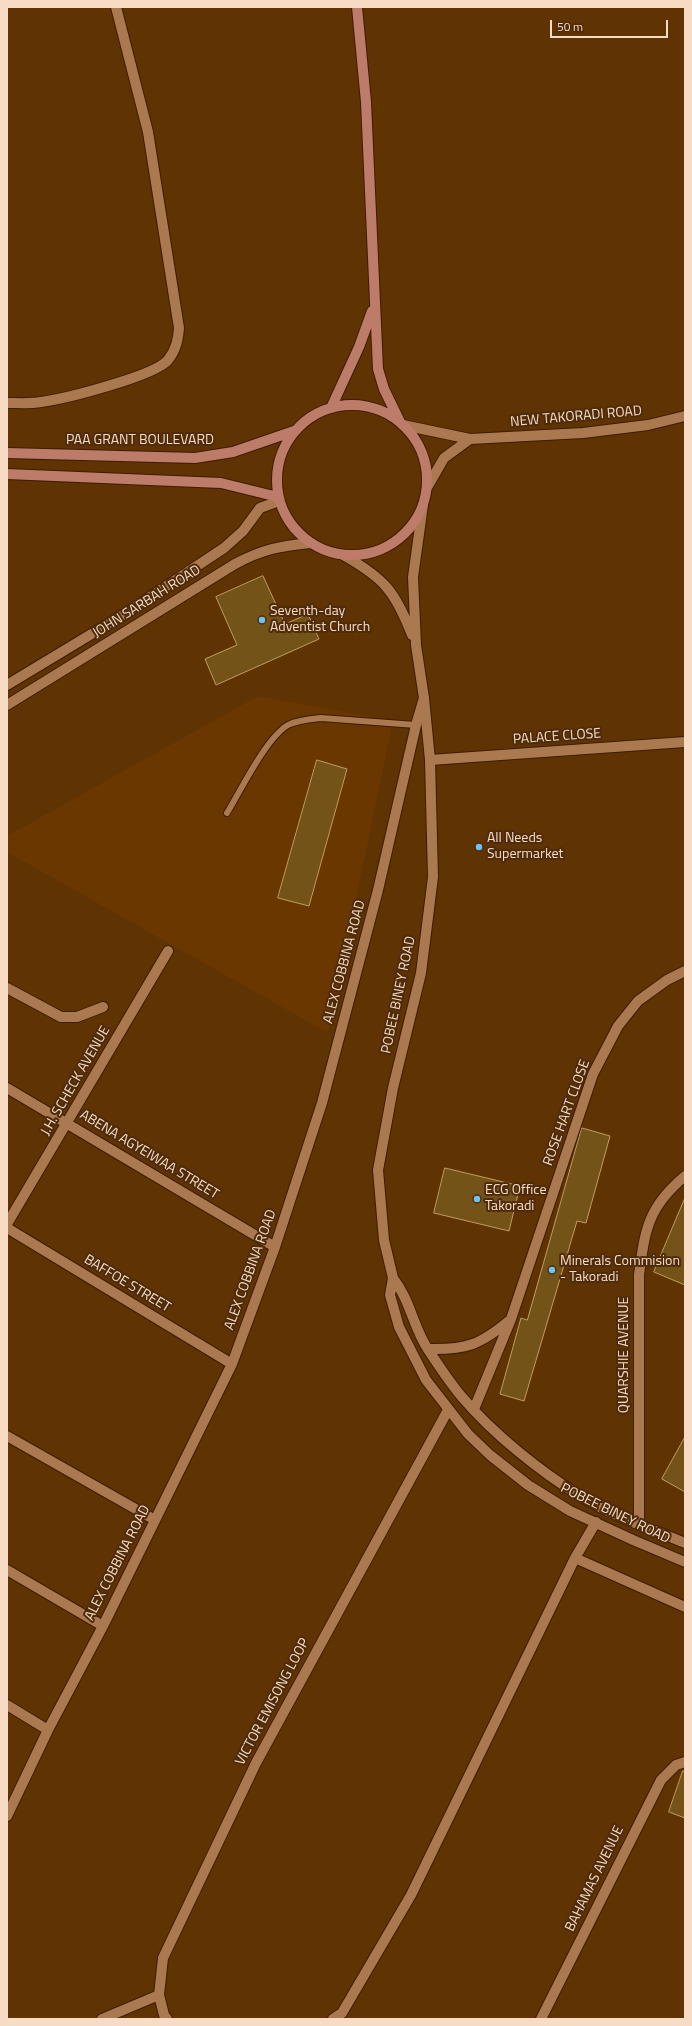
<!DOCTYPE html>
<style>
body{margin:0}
#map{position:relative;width:692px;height:2026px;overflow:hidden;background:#603303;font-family:"Titillium Web",sans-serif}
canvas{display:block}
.frame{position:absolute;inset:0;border:8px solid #f7dbc5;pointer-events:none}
.scale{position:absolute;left:550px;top:20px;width:118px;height:18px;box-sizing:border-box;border:2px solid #f7dbc5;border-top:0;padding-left:5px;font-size:12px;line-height:14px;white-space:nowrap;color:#f7dbc5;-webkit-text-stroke:3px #4e2c0b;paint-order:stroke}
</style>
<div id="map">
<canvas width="692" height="2026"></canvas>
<div class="frame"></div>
<div class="scale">50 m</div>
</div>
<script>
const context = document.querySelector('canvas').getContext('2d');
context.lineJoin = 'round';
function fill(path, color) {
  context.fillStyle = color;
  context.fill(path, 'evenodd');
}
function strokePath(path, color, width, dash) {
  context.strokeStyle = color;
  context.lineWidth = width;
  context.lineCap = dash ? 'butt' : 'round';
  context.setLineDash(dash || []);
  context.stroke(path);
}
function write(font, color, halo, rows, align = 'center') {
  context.font = font + ' "Titillium Web",sans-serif';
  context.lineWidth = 4;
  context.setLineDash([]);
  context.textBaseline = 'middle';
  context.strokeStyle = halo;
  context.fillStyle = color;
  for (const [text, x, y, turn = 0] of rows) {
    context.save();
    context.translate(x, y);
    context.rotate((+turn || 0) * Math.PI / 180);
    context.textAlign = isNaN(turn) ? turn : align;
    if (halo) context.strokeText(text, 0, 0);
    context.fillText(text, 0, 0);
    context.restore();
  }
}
const built = new Path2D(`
 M 258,696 L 393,721 L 328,1033 L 7,852 L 7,836 Z`);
const building = new Path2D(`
 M 263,576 L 285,624 L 308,614 L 319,639 L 216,685 L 205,659 L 237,645 L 216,597 Z
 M 317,760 L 347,769 L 309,906 L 278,898 Z
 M 582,1128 L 610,1136 L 586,1223 L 577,1221 L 524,1401 L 500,1394 L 521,1318 L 527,1320 Z
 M 445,1168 L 520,1186 L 509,1231 L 434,1213 Z
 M 685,1198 L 685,1285 L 654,1272 Z
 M 685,1437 L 685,1492 L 662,1479 Z
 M 683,1771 L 685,1772 L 685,1818 L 669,1812 Z`);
const service = new Path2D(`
 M 227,813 C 241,790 266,738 288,725 C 297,720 311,719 321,718 L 416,725`);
const minor = new Path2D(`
 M 7,403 C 18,403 30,404 41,402 C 64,399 155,376 168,360 C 176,350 178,340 179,328 L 148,132 L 116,7
 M 403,425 L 470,439 L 583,433 L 648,425 L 685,416
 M 428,486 L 444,458 L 470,439
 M 7,685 L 123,615 L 224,548 L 243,531 L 260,508 L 279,501
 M 7,705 L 235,564 C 263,549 280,546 311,543
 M 430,760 L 685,742
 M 7,988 L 61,1017 L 77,1017 L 103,1007
 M 7,1088 L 275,1247
 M 7,1224 L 168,951
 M 7,1228 L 232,1364
 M 428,1349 C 466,1350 480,1345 510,1320
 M 474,1409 L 511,1319 L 593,1074 L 618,1026 L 638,1001 L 667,980 L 685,971
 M 7,1436 L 155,1520
 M 639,1524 L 639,1275 C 645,1229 648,1207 685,1176
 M 575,1558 L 685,1607
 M 7,1570 L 103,1626
 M 7,1705 L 48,1730
 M 7,1816 L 48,1730 L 103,1626 L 232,1364 L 275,1247 L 322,1103 L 378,890 L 416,725 L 424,698
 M 102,2019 L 159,1995
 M 167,2019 L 164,2015 L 159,1995 L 163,1958 L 256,1763 L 448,1410
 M 333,2019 L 342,2013 L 411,1895 L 575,1558 L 596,1522
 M 541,2019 L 661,1780 L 676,1765 L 685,1762`);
const tertiary = new Path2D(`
 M 423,505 L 413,577 L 416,645 L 424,698 L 430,760 L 433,877 L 421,973 L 393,1088 L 378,1170 L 384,1240 L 393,1278 L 390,1295 L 399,1327 L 426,1380 L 468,1434 L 490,1455 L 528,1485 L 570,1511 L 633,1540 L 685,1562
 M 343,555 C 384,578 395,591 412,635
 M 393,1278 C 411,1301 413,1328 429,1351 C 439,1366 450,1383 462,1397 C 492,1433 541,1472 580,1496 C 612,1516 650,1528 685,1543`);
const secondary = new Path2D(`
 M 357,7 L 366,102 L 378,369 L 384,389 L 400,422
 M277 480a75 75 0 1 1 150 0a75 75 0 1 1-150 0Z
 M 331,408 L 359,347 L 372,311
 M 7,453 L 195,458 L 233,452 L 294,431
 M 7,474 L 221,483 L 278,497`);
const markers = [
 [262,620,4,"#72c1f5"],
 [479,847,4,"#72c1f5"],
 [477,1199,4,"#72c1f5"],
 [552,1270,4,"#72c1f5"]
];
const streetNames = [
 ["NEW TAKORADI ROAD",576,417,-5],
 ["PAA GRANT BOULEVARD",140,441],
 ["JOHN SARBAH ROAD",147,602,-32],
 ["PALACE CLOSE",557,737,-4],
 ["ALEX COBBINA ROAD",345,962,-75],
 ["POBEE BINEY ROAD",399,995,-78],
 ["J.H. SCHECK AVENUE",76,1081,-60],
 ["ROSE HART CLOSE",567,1113,-70],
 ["ABENA AGYEIWAA STREET",149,1155,31],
 ["ALEX COBBINA ROAD",251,1270,-70],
 ["BAFFOE STREET",127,1284,31],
 ["QUARSHIE AVENUE",625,1355,-90],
 ["POBEE BINEY ROAD",615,1514,26],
 ["ALEX COBBINA ROAD",118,1563,-63],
 ["VICTOR EMISONG LOOP",273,1702,-62],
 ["BAHAMAS AVENUE",595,1879,-64]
];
const poiNames = [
 ["Seventh-day",270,612],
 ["Adventist Church",270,628],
 ["All Needs",487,839],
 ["Supermarket",487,855],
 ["ECG Office",485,1191],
 ["Takoradi",485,1207],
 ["Minerals Commision",560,1262],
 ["- Takoradi",560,1278]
];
fill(built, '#6a3700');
fill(building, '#735318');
strokePath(building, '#bf9c63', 1);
strokePath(service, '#3e1c00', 8);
strokePath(minor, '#3e1c00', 12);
strokePath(tertiary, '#3e1c00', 12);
strokePath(secondary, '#3e1c00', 12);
strokePath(service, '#ab7950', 6);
strokePath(minor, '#ab7950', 10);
strokePath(tertiary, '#ab7950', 10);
strokePath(secondary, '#bd7b69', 10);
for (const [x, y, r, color] of markers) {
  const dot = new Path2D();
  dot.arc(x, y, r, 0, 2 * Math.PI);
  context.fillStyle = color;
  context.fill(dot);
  strokePath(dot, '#4e2c0b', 1.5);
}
write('14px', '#f7dbc5', '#4e2c0b', streetNames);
write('14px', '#f7dbc5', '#4e2c0b', poiNames, 'left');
</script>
